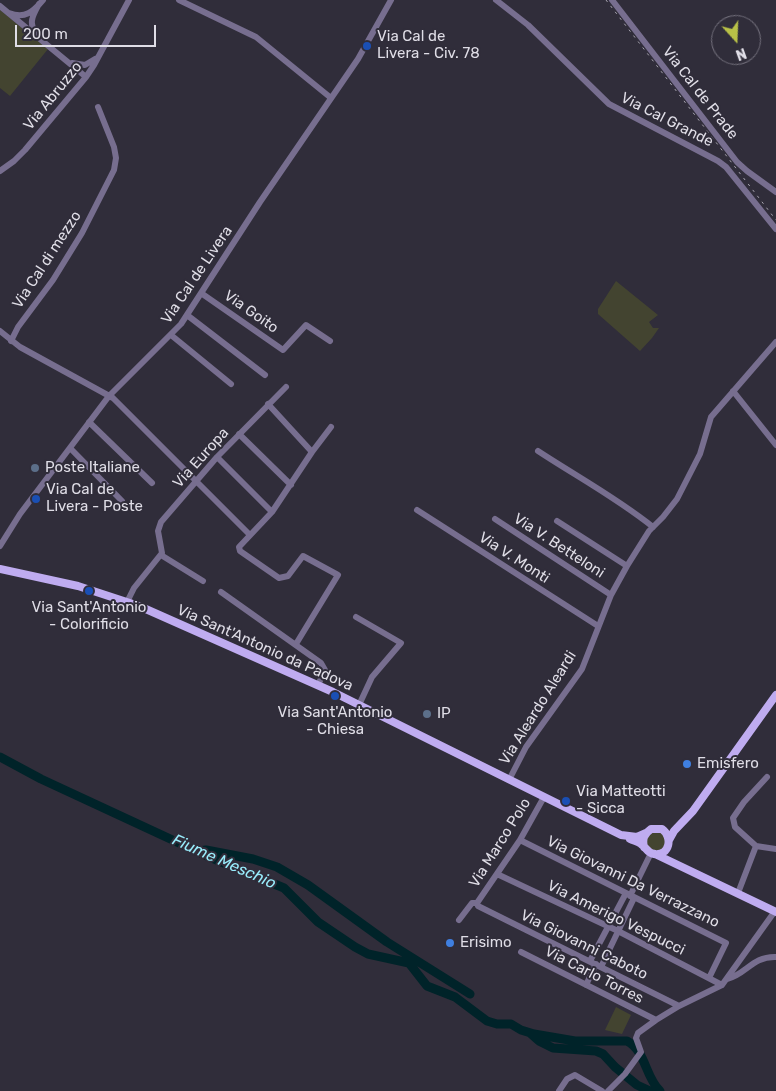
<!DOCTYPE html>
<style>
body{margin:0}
#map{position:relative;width:776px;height:1091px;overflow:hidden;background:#302d3a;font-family:Rubik,sans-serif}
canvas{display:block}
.north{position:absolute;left:711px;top:15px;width:50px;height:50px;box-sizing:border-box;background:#302d3a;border:1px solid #76737f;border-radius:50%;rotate:160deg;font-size:14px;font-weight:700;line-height:20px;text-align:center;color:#dfdde6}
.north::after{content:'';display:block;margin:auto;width:18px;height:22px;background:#b8c147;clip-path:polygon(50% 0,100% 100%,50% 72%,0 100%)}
.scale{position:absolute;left:15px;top:25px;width:141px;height:22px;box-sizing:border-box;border:2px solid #dfdde6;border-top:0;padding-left:6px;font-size:15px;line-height:18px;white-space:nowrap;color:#dfdde6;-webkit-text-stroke:4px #302d3a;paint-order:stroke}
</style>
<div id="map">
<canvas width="776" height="1091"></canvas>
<div class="north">N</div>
<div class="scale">200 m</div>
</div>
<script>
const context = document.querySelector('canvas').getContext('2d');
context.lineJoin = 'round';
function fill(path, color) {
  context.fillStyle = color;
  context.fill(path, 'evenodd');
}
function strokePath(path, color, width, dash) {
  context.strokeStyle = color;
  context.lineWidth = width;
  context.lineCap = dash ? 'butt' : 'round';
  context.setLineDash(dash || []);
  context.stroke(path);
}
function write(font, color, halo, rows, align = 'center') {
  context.font = font + ' Rubik,sans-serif';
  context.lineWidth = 4;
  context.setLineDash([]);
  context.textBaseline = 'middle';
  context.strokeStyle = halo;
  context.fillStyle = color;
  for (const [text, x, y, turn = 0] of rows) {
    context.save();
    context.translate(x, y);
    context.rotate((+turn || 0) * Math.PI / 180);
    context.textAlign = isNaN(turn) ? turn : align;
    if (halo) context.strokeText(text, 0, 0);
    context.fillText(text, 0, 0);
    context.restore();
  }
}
const green = new Path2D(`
 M 0,10 L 48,49 L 10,96 L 0,88 Z
 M 616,281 L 658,315 L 649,322 L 653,328 L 659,328 L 652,338 L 640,351 L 598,314 L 598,309 Z
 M 652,832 L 663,833 L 667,842 L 662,850 L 652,851 L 646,843 L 647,836 Z
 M 616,1007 L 631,1015 L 622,1034 L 605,1030 Z`);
const river = new Path2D(`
 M 0,757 L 41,779 L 207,856 L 284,888 L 318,922 L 355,947 L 368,954 L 409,963 L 427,986 L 455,997 L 487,1021 L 497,1024 L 511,1024 L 521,1030 L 534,1034 L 575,1041 L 627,1041 C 646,1051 645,1077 660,1091
 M 198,851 L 206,850 L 253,859 L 277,867 L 308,885 L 387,942 L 470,994
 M 530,1033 L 539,1041 L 553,1048 L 596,1051 L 603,1054 L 615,1067 L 637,1085 L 650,1091`);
const minor = new Path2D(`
 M 179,0 L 256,37 L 331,98
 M 496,0 L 528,25 L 609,104 L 718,161 L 726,167 L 776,229
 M 612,0 L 737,162 L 747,171 L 776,192
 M 0,6 L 86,77
 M 9,13 C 25,19 33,12 43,0
 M 36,34 C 28,23 33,15 39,4
 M 72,63 L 85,65 L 95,59
 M 0,171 L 14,161 L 25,150 L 86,77 L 94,65 L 129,0
 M 201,293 L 283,350 L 306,325 L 330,341
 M 187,315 L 265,375
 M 0,331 L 20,347 L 113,398 L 250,535
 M 171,335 L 231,384
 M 11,341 L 18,327 L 53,280 L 82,233 L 114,170 L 116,158 L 114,147 L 98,107
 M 733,391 L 776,445
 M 268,404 L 312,452
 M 89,422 L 152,483
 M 239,434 L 291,485
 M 70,448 L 122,501
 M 538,451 C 576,476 617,498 653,527
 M 217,457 L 272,512
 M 417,510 L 598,626
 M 495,519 L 611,595
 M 557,521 L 627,566
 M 0,546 L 20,514 L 109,396 L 181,324 L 260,202 L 358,59 L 391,0
 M 161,555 L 203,581
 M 221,592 L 321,663 L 325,670 L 318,685
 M 127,602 L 134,588 L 162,553 L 158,531 L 161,522 L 217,457 L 286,387
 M 356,617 L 401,643 L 372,677 L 359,705
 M 296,644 L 338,575 L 303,556 L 288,576 L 279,578 L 240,551 L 239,547 L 272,512 L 312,452 L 331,427
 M 509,780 L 526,747 L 582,669 L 611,595 L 627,566 L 649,531 L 663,517 L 677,499 L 700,454 L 711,417 L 776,342
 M 544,797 L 520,840 L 477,903 L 478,906 L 679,1006
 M 520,840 L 726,943 L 709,978
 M 756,846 L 735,827 L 733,818 L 744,802 L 767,777
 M 497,874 L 618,931 L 722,985
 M 738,893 L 756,846 L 776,849
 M 630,896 L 651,853
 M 459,920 L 472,903 L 477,903
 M 521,952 L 656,1020
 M 590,961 L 626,893
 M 601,967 L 634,898
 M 727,979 C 746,975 752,956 776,957
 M 586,985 L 596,964
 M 559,1091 L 567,1079 L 575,1075 L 602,1091
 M 608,1091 L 625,1074 L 641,1052 L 636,1038 L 638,1033 L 656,1020 L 679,1006 L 722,985 L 775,911`);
const major = new Path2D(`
 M 0,569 L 78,586 L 139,606 L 333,692 L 621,835 L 637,837 L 646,833
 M 630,839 C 634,841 638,841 641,844 C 646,847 647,853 654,854 C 670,856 673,837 662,829 L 651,829 C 644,834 642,839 644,847
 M 669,840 L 674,831 L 693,811 L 776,695
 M 655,854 L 776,912`);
const rail = new Path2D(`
 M 606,0 L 776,220`);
const markers = [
 [367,46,5,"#1a4fb4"],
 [35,468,5,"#5c6f8a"],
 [36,499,5,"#1a4fb4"],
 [89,591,5,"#1a4fb4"],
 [335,696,5,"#1a4fb4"],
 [427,714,5,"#5c6f8a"],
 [687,764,5,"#3f7fe0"],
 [566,801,5,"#1a4fb4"],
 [450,943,5,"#3f7fe0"]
];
const poiNames = [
 ["Via Cal de",377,37],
 ["Livera - Civ. 78",377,54],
 ["Poste Italiane",45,468],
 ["Via Cal de",46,490],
 ["Livera - Poste",46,507],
 ["Via Sant'Antonio",89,608,"center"],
 ["- Colorificio",89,625,"center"],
 ["Via Sant'Antonio",335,713,"center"],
 ["- Chiesa",335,730,"center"],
 ["IP",437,714],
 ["Emisfero",697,764],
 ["Via Matteotti",576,792],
 ["- Sicca",576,809],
 ["Erisimo",460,943]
];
const streetNames = [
 ["Via Cal de Prade",700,93,52],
 ["Via Abruzzo",53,96,-51],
 ["Via Cal Grande",667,120,27],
 ["Via Cal di mezzo",47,260,-57],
 ["Via Cal de Livera",197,275,-56],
 ["Via Goito",251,312,35],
 ["Via Europa",201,458,-48],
 ["Via V. Betteloni",559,546,33],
 ["Via V. Monti",514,558,33],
 ["Via Sant'Antonio da Padova",265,648,24],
 ["Via Aleardo Aleardi",538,708,-58],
 ["Via Marco Polo",500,843,-58],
 ["Via Giovanni Da Verrazzano",633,882,26],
 ["Via Amerigo Vespucci",616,918,26],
 ["Via Giovanni Caboto",584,945,26],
 ["Via Carlo Torres",594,975,27]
];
const waterNames = [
 ["Fiume Meschio",224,862,24]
];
fill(green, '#434430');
strokePath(river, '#002329', 9);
strokePath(minor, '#776e8f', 6);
strokePath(major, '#bfacf0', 8);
strokePath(rail, '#a7a4af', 1, [2.5, 5]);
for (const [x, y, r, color] of markers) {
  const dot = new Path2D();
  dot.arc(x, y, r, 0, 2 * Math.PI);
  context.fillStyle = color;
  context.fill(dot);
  strokePath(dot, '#302d3a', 2);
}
write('15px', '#dfdde6', '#302d3a', poiNames, 'left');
write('15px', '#dfdde6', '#302d3a', streetNames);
write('italic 16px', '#99edfc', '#302d3a', waterNames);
</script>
